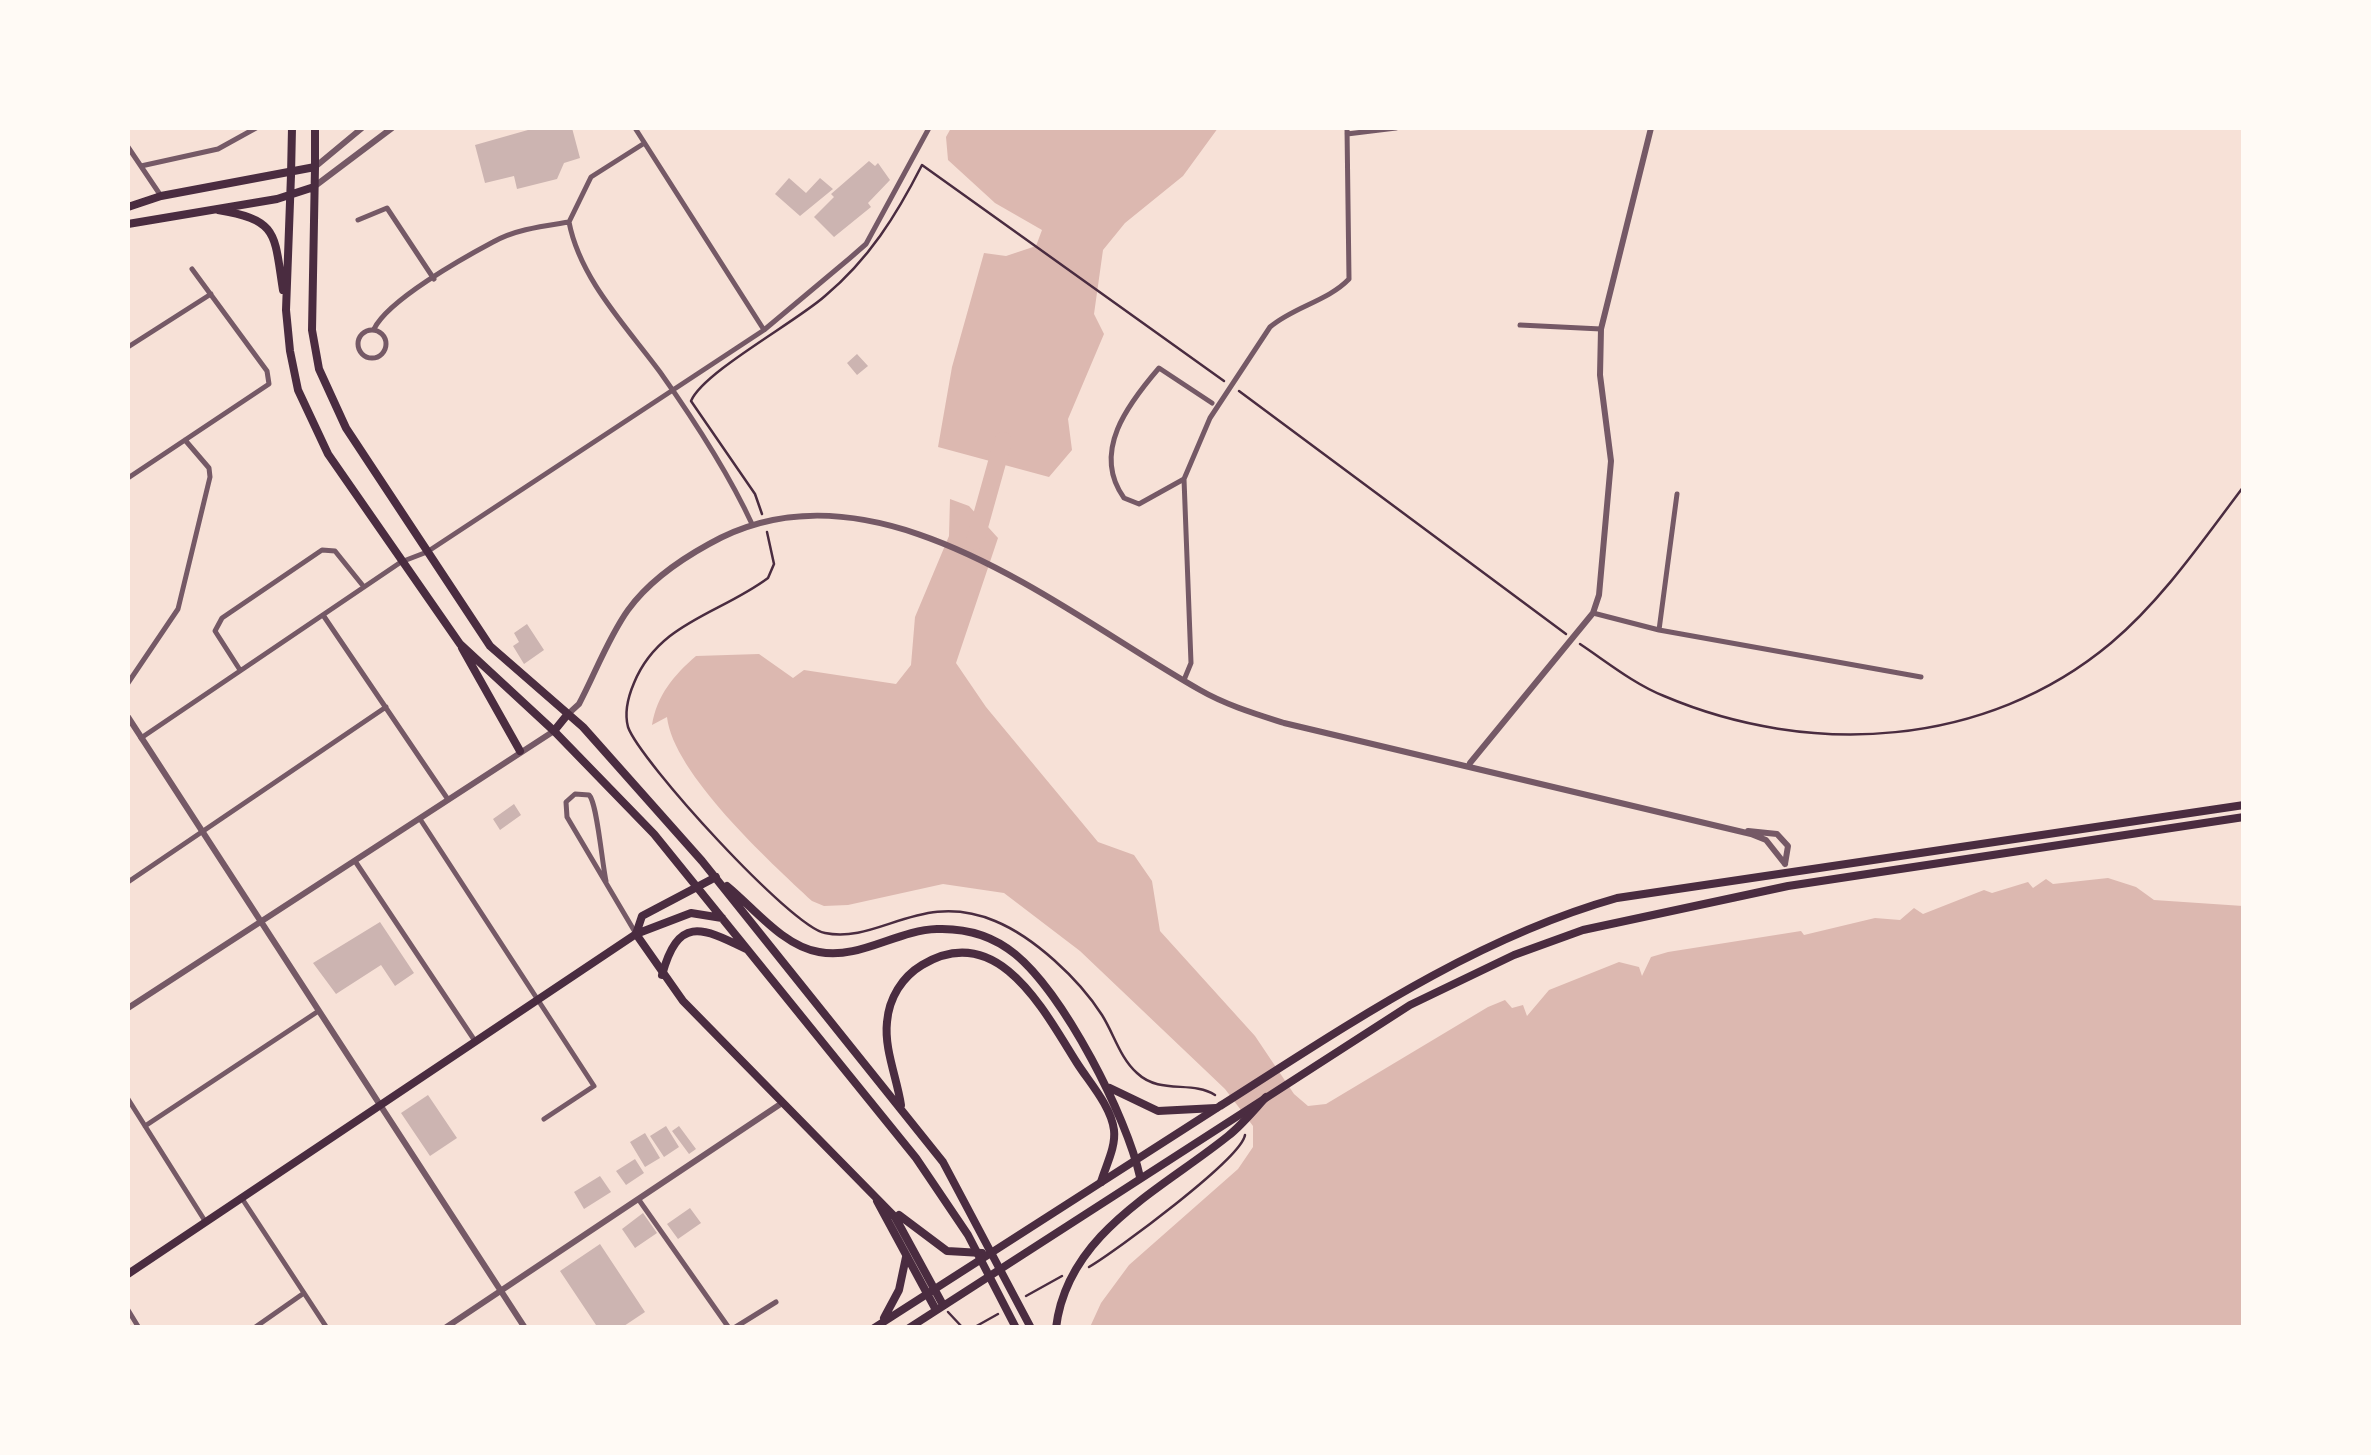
<!DOCTYPE html>
<style>
body{margin:0}
#map{position:relative;width:2371px;height:1455px;overflow:hidden;background:#f7e1d7;font-family:"Noto Serif",serif}
canvas{display:block}
.frame{position:absolute;inset:0;border:130px solid #fffaf5;pointer-events:none}
</style>
<div id="map">
<canvas width="2371" height="1455"></canvas>
<div class="frame"></div>
</div>
<script>
const context = document.querySelector('canvas').getContext('2d');
context.lineJoin = 'round';
function fill(path, color) {
  context.fillStyle = color;
  context.fill(path, 'evenodd');
}
function strokePath(path, color, width, dash) {
  context.strokeStyle = color;
  context.lineWidth = width;
  context.lineCap = dash ? 'butt' : 'round';
  context.setLineDash(dash || []);
  context.stroke(path);
}
const water = new Path2D(`
 M 951,128 L 1218,128 L 1183,176 L 1125,223 L 1103,250 L 1094,314 L 1104,334 L 1068,419 L 1072,450 L 1049,477 L 938,447 L 952,367 L 984,253 L 1006,256 L 1036,246 L 1042,230 L 995,203 L 948,160 L 946,137 Z
 M 950,499 L 969,506 L 998,538 L 956,663 L 986,707 L 1098,842 L 1134,855 L 1152,881 L 1160,931 L 1255,1036 L 1294,1094 L 1308,1106 L 1326,1104 L 1488,1007 L 1505,1000 L 1512,1008 L 1523,1005 L 1527,1016 L 1549,990 L 1619,962 L 1639,967 L 1642,976 L 1651,957 L 1668,952 L 1801,931 L 1804,935 L 1875,918 L 1900,920 L 1914,908 L 1923,914 L 1984,890 L 1992,893 L 2028,882 L 2033,888 L 2046,879 L 2053,884 L 2108,878 L 2136,887 L 2154,900 L 2243,906 L 2243,1327 L 1090,1327 L 1101,1303 L 1129,1265 L 1238,1169 L 1253,1147 L 1253,1126 L 1225,1089 L 1080,951 L 1004,893 L 943,884 L 848,905 L 824,906 L 812,901 C 770,862 673,773 667,717 L 652,725 C 657,695 674,675 696,656 L 759,654 L 793,678 L 804,670 L 896,684 L 911,665 L 915,617 L 949,536 Z`);
const river = new Path2D(`
 M 975,541 L 1003,441`);
const building = new Path2D(`
 M 535,128 L 572,128 L 580,158 L 564,163 L 557,179 L 517,189 L 514,176 L 485,183 L 475,145 Z
 M 869,161 L 875,166 L 878,163 L 890,180 L 868,203 L 871,207 L 834,237 L 814,217 L 834,197 L 831,194 Z
 M 789,178 L 806,193 L 820,178 L 833,189 L 800,216 L 775,194 Z
 M 857,354 L 868,366 L 857,375 L 847,363 Z
 M 527,624 L 544,650 L 524,664 L 513,646 L 519,642 L 514,633 Z
 M 514,804 L 521,815 L 500,830 L 493,819 Z
 M 380,922 L 414,973 L 395,986 L 381,965 L 336,994 L 313,963 Z
 M 428,1095 L 457,1138 L 430,1156 L 401,1113 Z
 M 666,1126 L 679,1147 L 664,1157 L 650,1136 Z
 M 679,1126 L 696,1149 L 689,1154 L 672,1131 Z
 M 645,1133 L 660,1158 L 645,1167 L 630,1142 Z
 M 635,1159 L 644,1173 L 626,1185 L 616,1171 Z
 M 600,1176 L 611,1192 L 584,1209 L 574,1192 Z
 M 690,1208 L 701,1223 L 678,1239 L 667,1224 Z
 M 643,1213 L 657,1233 L 635,1248 L 622,1229 Z
 M 600,1244 L 645,1312 L 621,1328 L 598,1328 L 560,1271 Z`);
const path = new Path2D(`
 M 1239,391 L 1566,634
 M 762,514 L 755,494 L 691,401 C 703,372 796,322 825,296 C 869,259 896,216 922,165 L 1224,381
 M 767,532 L 774,564 L 768,578 C 720,614 659,622 634,683 C 628,697 624,712 628,727 C 640,761 791,927 825,933 C 879,944 921,890 995,921 C 1034,937 1079,979 1102,1015 C 1114,1034 1120,1058 1137,1073 C 1160,1095 1192,1080 1215,1095
 M 1580,644 C 1607,662 1634,684 1664,696 C 1810,758 1986,748 2111,643 C 2163,599 2203,540 2244,486
 M 1089,1267 C 1116,1251 1241,1159 1245,1135
 M 1026,1296 L 1062,1276
 M 948,1312 L 963,1328
 M 973,1328 L 998,1314`);
const minor = new Path2D(`
 M 635,128 L 764,330
 M 1347,134 L 1396,128
 M 128,147 L 161,196
 M 141,166 L 218,149 L 256,128
 M 358,220 L 387,208 L 434,279
 M 569,222 C 580,279 626,326 660,372 C 694,420 727,470 752,524
 M 1520,325 L 1601,329
 M 374,329 C 388,300 463,258 493,242 C 516,229 544,226 569,222 L 591,177 L 643,144
 M358 344a14 14 0 1 1 28 0a14 14 0 1 1-28 0Z
 M 128,347 L 211,294
 M 128,478 L 269,384 L 267,371 L 192,269
 M 1184,479 L 1139,504 L 1124,498 C 1091,452 1128,404 1159,368 L 1212,403
 M 1593,613 L 1659,630 L 1921,677
 M 323,615 L 447,798
 M 1659,630 L 1677,494
 M 240,670 L 215,631 L 222,618 L 322,550 L 335,551 L 364,587
 M 1184,680 L 1191,663 L 1184,479 L 1210,418 L 1270,327 C 1293,307 1328,301 1349,279 L 1347,128
 M 128,683 L 178,609 L 210,477 L 209,468 L 185,440
 M 141,738 L 401,562 L 427,552 L 764,330 L 850,258 L 866,244 L 929,128
 M 420,819 L 594,1086 L 544,1119
 M 355,861 L 475,1041
 M 606,881 C 602,863 597,802 589,795 L 575,794 L 566,802 L 567,817 L 635,932
 M 128,882 L 386,707
 M 128,1099 L 205,1221
 M 145,1126 L 317,1012
 M 241,1197 L 327,1328
 M 639,1200 L 729,1328
 M 128,1310 L 139,1328
 M 254,1328 L 304,1293
 M 734,1328 L 776,1302`);
const tertiary = new Path2D(`
 M 315,167 L 362,128
 M 315,186 L 392,128
 M 567,715 L 579,704 C 595,674 608,638 628,610 C 649,581 678,561 709,544 C 874,450 1063,613 1200,690 C 1226,705 1256,714 1284,723 L 1751,834 L 1766,840 L 1785,864
 M 128,717 L 525,1328
 M 1470,763 L 1593,613 L 1599,595 L 1611,461 L 1600,375 L 1601,329 L 1651,128
 M 1748,831 L 1777,834 L 1788,846 L 1785,864
 M 128,1008 L 554,731
 M 445,1328 L 782,1103`);
const secondary = new Path2D(`
 M 315,167 L 315,128
 M 291,175 L 292,128
 M 554,731 L 567,715
 M 877,1201 L 936,1310
 M 899,1215 L 947,1251 L 982,1253
 M 128,1274 L 636,934 L 683,1001 L 895,1217 L 943,1305
 M 884,1318 L 899,1290 L 906,1257
 M 874,1328 C 990,1254 1105,1180 1220,1106 C 1346,1026 1472,939 1617,898 L 2244,805
 M 909,1328 L 1410,1005 L 1514,955 L 1583,930 L 1788,886 L 2244,817`);
const primary = new Path2D(`
 M 291,175 L 286,310 L 290,351 L 298,390 L 328,454 L 460,644 L 554,731 L 654,834 L 916,1158 L 968,1235 L 1016,1328
 M 128,207 L 161,196 L 315,167 L 312,330 L 319,369 L 346,428 L 490,646 L 583,727 L 702,861 L 943,1162 L 1031,1328
 M 218,210 C 279,220 274,234 283,290
 M 128,224 L 277,199 L 314,187
 M 462,648 L 520,751
 M 727,886 C 754,908 783,946 819,952 C 859,960 897,930 937,929 C 965,928 993,936 1015,954 C 1064,994 1127,1117 1140,1177
 M 636,934 L 642,916 L 716,877
 M 636,934 L 691,913 L 722,918
 M 662,975 C 678,917 700,926 746,949
 M 1110,1088 L 1158,1111 L 1216,1108
 M 901,1105 C 897,1078 884,1049 887,1022 C 889,998 902,977 922,965 C 998,919 1044,1011 1077,1063 C 1089,1082 1111,1106 1114,1130 C 1116,1147 1106,1165 1101,1182
 M 1056,1328 C 1067,1233 1161,1190 1228,1136 C 1242,1125 1254,1110 1266,1097`);
fill(water, '#dcb8b0');
strokePath(river, '#dcb8b0', 18);
fill(building, '#ccb4b1');
strokePath(path, '#4a2c40', 2.5);
strokePath(minor, '#755966', 5);
strokePath(tertiary, '#755966', 6);
strokePath(secondary, '#4a2c40', 8);
strokePath(primary, '#4a2c40', 8);
</script>
